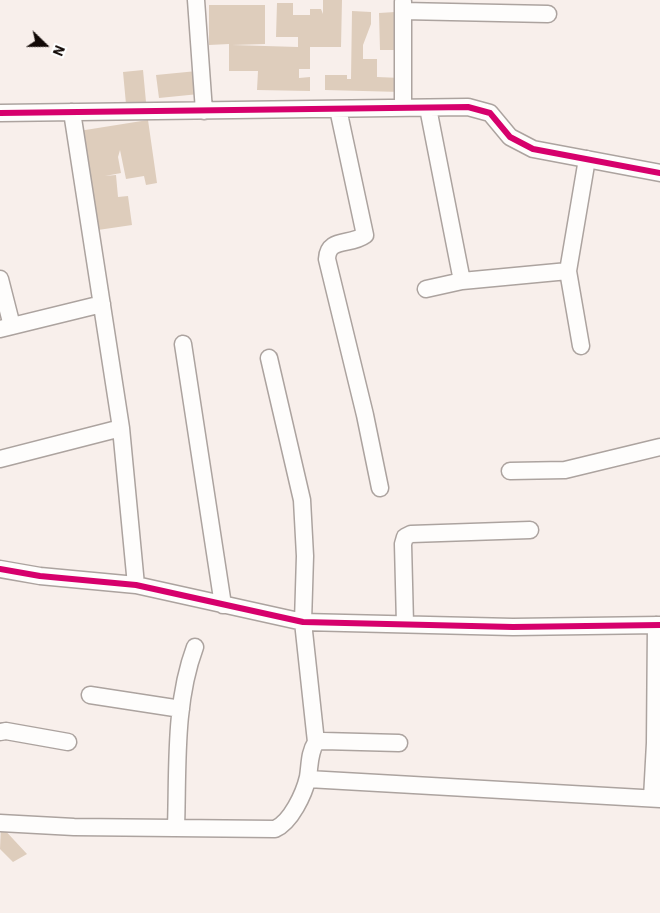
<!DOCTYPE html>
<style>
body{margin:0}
#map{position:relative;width:660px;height:913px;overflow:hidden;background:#f8efeb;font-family:"IBM Plex Sans",sans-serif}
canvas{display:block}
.north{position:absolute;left:20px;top:20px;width:50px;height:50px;-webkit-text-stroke:4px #fff;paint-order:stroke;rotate:112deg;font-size:14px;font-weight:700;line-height:20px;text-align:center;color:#120906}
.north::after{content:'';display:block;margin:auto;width:18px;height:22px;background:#120906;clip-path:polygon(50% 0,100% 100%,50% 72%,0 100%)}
</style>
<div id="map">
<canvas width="660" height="913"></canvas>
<div class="north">N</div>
</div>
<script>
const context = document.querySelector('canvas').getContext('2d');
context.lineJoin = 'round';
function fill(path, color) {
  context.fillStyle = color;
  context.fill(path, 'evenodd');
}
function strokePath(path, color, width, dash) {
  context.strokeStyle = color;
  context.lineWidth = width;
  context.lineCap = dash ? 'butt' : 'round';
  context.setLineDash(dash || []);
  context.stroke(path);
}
const building = new Path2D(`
 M 323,0 L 342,0 L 341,47 L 310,47 L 310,69 L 299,69 L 299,78 L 310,77 L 310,91 L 257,90 L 258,71 L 229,71 L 229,44 L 209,45 L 209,5 L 265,5 L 265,44 L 232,45 L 298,47 L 298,37 L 276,37 L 277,3 L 293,3 L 293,15 L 310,15 L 310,9 L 321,9 L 323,14 Z
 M 352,11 L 371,12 L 371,24 L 363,45 L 363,59 L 377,59 L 377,77 L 401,78 L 401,92 L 325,90 L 325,75 L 347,75 L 347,79 L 351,79 Z
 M 395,12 L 404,50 L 380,50 L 379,13 Z
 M 143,70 L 146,102 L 126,104 L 123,72 Z
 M 197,71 L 199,94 L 159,98 L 156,75 Z
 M 148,120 L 157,183 L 146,185 L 144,176 L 126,179 L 120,150 L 118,157 L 121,173 L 105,176 L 116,175 L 118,197 L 128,196 L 132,225 L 98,230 L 79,131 Z
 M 1,826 L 27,854 L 13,862 L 0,849 Z`);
const minor = new Path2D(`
 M 196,0 L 204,111
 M 403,2 L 403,108
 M 403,11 L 548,14
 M 428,108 L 462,281
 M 338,109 L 365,235 C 350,246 328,237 327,259 L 365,415 L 380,488
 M 72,112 L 121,428 L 136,585
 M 0,113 L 468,107 L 490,113 L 510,137 L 533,149 L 660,173
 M 0,279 L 12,326
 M 426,289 L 462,281 L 568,271
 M 0,329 L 102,304
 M 183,344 L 223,605
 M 581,346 L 568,271 L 587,159
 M 269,358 L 302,500 L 305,556 L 303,622 L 316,742
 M 0,459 L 121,428
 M 510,471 L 565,470 L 660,447
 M 0,569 L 40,576 L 136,585 L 303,622 L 513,627 L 660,625
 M 405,624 L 403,544 L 405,537 L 411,534 L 530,530
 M 90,695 L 181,709
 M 0,732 L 6,731 L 68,742
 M 308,779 L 660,799
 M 652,798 L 655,743 L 656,625
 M 0,823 L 74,827 L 275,829 C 291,822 304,794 308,777 C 310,765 309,753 316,742 L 323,741 L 399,743
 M 176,828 C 178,768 174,703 195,647`);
const cycleway = new Path2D(`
 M 0,113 L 468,107 L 490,113 L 510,137 L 533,149 L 660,173
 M 0,569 L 40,576 L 136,585 L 303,622 L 513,627 L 660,625`);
fill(building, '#decdbc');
strokePath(minor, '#aca39f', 19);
strokePath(minor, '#fefdfc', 16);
strokePath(cycleway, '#d6006c', 6);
</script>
